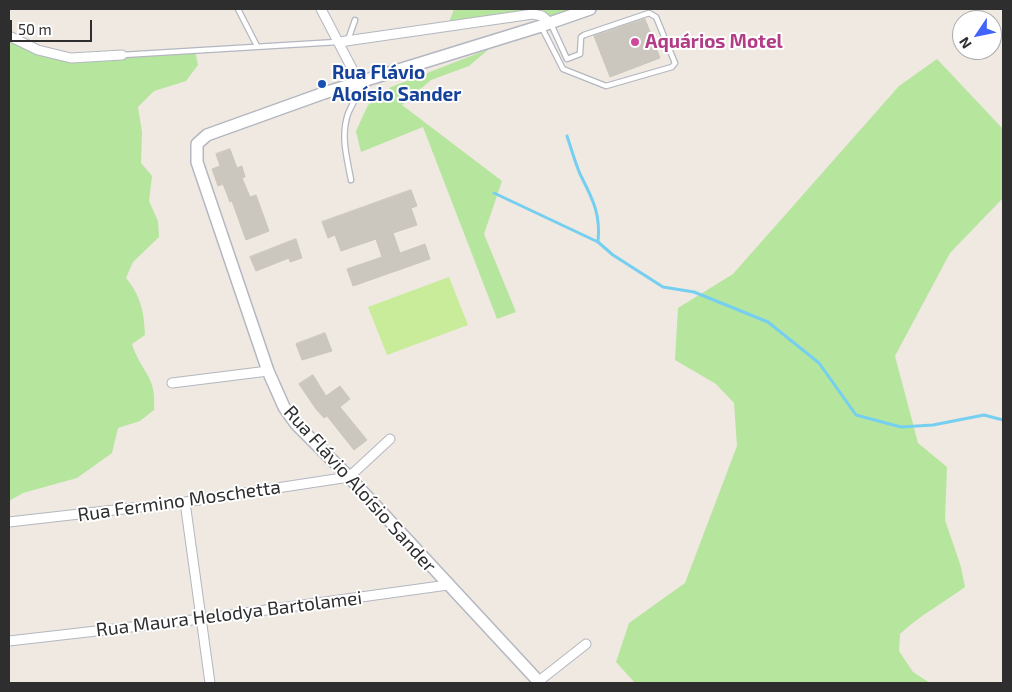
<!DOCTYPE html>
<meta charset="utf-8">
<style>
body{margin:0}
#map{position:relative;width:1012px;height:692px;overflow:hidden;background:#efe9e1;font-family:"Exo 2",sans-serif}
canvas{display:block}
.frame{position:absolute;inset:0;border:10px solid #2e2e2e;pointer-events:none}
.north{position:absolute;left:952px;top:10px;width:50px;height:50px;box-sizing:border-box;background:#fff;border:1px solid #ababab;border-radius:50%;rotate:236deg;font-size:14px;font-weight:700;line-height:20px;text-align:center;color:#2e2e2e}
.north::after{content:'';display:block;margin:auto;width:18px;height:22px;background:#4264fb;clip-path:polygon(50% 0,100% 100%,50% 72%,0 100%)}
.scale{position:absolute;left:10px;top:20px;width:82px;height:22px;box-sizing:border-box;border:2px solid #2e2e2e;border-top:0;padding-left:6px;font-size:15px;line-height:18px;white-space:nowrap;color:#2e2e2e;-webkit-text-stroke:4px #fff;paint-order:stroke}
</style>
<div id="map">
<canvas width="1012" height="692"></canvas>
<div class="frame"></div>
<div class="north">N</div>
<div class="scale">50 m</div>
</div>
<script>
const context = document.querySelector('canvas').getContext('2d');
context.lineJoin = 'round';
function fill(path, color) {
  context.fillStyle = color;
  context.fill(path, 'evenodd');
}
function strokePath(path, color, width, dash) {
  context.strokeStyle = color;
  context.lineWidth = width;
  context.lineCap = dash ? 'butt' : 'round';
  context.setLineDash(dash || []);
  context.stroke(path);
}
function write(font, color, halo, rows, align = 'center') {
  context.font = font + ' "Exo 2",sans-serif';
  context.lineWidth = 4;
  context.setLineDash([]);
  context.textBaseline = 'middle';
  context.strokeStyle = halo;
  context.fillStyle = color;
  for (const [text, x, y, turn = 0] of rows) {
    context.save();
    context.translate(x, y);
    context.rotate((+turn || 0) * Math.PI / 180);
    context.textAlign = isNaN(turn) ? turn : align;
    if (halo) context.strokeText(text, 0, 0);
    context.fillText(text, 0, 0);
    context.restore();
  }
}
const green = new Path2D(`
 M 454,9 L 590,9 L 550,23 L 542,16 L 447,27 Z
 M 9,29 L 15,39 L 71,58 L 195,50 L 198,65 L 186,81 L 154,91 L 138,107 L 142,132 L 141,163 L 152,176 L 149,201 L 158,221 L 159,237 L 133,262 L 126,278 C 141,296 144,312 145,335 L 132,344 C 141,373 157,375 154,410 L 140,421 L 118,428 L 112,453 L 77,478 L 23,493 L 9,501 Z
 M 489,49 L 469,66 L 431,80 L 402,105 L 502,181 L 484,234 L 516,312 L 497,319 L 423,127 L 361,152 L 356,131 L 368,105 L 391,87 Z
 M 937,59 L 1003,129 L 1003,198 L 950,253 L 895,356 L 918,443 L 947,467 L 945,520 L 961,567 L 965,587 C 943,603 920,615 900,634 L 899,651 L 913,672 L 930,683 L 635,683 L 616,662 L 629,623 L 685,583 L 737,446 L 734,403 L 716,384 L 675,360 L 678,308 L 733,274 L 899,86 Z`);
const pitch = new Path2D(`
 M 449,277 L 468,325 L 387,355 L 368,307 Z`);
const stream = new Path2D(`
 M 567,136 C 571,148 575,162 580,174 C 592,198 601,213 598,242
 M 494,193 L 598,242 L 613,255 L 663,287 L 694,292 L 768,322 L 819,363 L 856,415 L 901,427 L 933,425 L 984,415 L 1003,420`);
const building = new Path2D(`
 M 645,19 L 660,58 L 610,77 L 594,36 Z
 M 230,149 L 237,168 L 242,166 L 245,177 L 242,178 L 250,197 L 256,195 L 269,231 L 246,240 L 232,201 L 230,202 L 223,184 L 218,186 L 212,169 L 220,166 L 216,154 Z
 M 411,190 L 417,206 L 411,208 L 417,225 L 393,233 L 400,253 L 425,244 L 430,259 L 353,286 L 347,269 L 382,257 L 376,239 L 341,251 L 335,235 L 328,238 L 322,222 Z
 M 296,239 L 302,258 L 290,262 L 289,258 L 256,271 L 250,257 Z
 M 325,333 L 332,351 L 302,360 L 296,344 Z
 M 313,375 L 326,396 L 340,386 L 350,399 L 340,407 L 367,440 L 354,450 L 327,416 L 324,418 L 316,409 L 299,384 Z`);
const service = new Path2D(`
 M 238,9 L 257,46
 M 542,28 L 563,69 L 606,86 L 672,67 L 675,63 L 656,17 L 649,13 L 584,35 L 581,37 L 580,54 L 567,59 L 551,24
 M 348,40 L 355,20
 M 122,55 L 337,42
 M 351,180 C 347,158 341,138 347,117 C 350,105 360,96 360,84`);
const minor = new Path2D(`
 M 321,9 L 360,84
 M 9,36 L 38,50 L 71,58 L 122,55
 M 339,42 L 533,14 L 542,16 L 550,23
 M 172,383 L 268,371
 M 185,502 L 210,683
 M 9,522 L 185,502 L 349,477 L 390,439
 M 9,641 L 201,619 L 448,585
 M 539,681 L 586,644`);
const tertiary = new Path2D(`
 M 540,683 L 349,477 L 296,424 L 284,407 L 268,371 L 197,162 L 197,144 L 207,135 L 324,93 L 541,26 L 590,9`);
const markers = [
 [635,42,5,"#d1479c"],
 [322,84,5,"#1a4fb4"]
];
const hotelNames = [
 ["Aquários Motel",645,42]
];
const transitNames = [
 ["Rua Flávio",332,73],
 ["Aloísio Sander",332,95]
];
const streetNames = [
 ["Rua Flávio Aloísio Sander",360,489,48],
 ["Rua Fermino Moschetta",179,501,-8],
 ["Rua Maura Helodya Bartolamei",229,614,-7]
];
fill(green, '#b6e59e');
fill(pitch, '#c9ec9a');
strokePath(stream, '#75cff0', 3);
fill(building, '#cbc7bf');
strokePath(building, '#cbc5ba', 1);
strokePath(service, '#b4b7c1', 7);
strokePath(minor, '#b4b7c1', 11);
strokePath(tertiary, '#b4b7c1', 14);
strokePath(service, '#fff', 4.5);
strokePath(minor, '#fff', 9);
strokePath(tertiary, '#fff', 11);
for (const [x, y, r, color] of markers) {
  const dot = new Path2D();
  dot.arc(x, y, r, 0, 2 * Math.PI);
  context.fillStyle = color;
  context.fill(dot);
  strokePath(dot, '#fff', 2);
}
write('bold 19px', '#b23c85', '#fff', hotelNames, 'left');
write('bold 19px', '#164399', '#fff', transitNames, 'left');
write('19px', '#2e2e2e', '#fff', streetNames);
</script>
